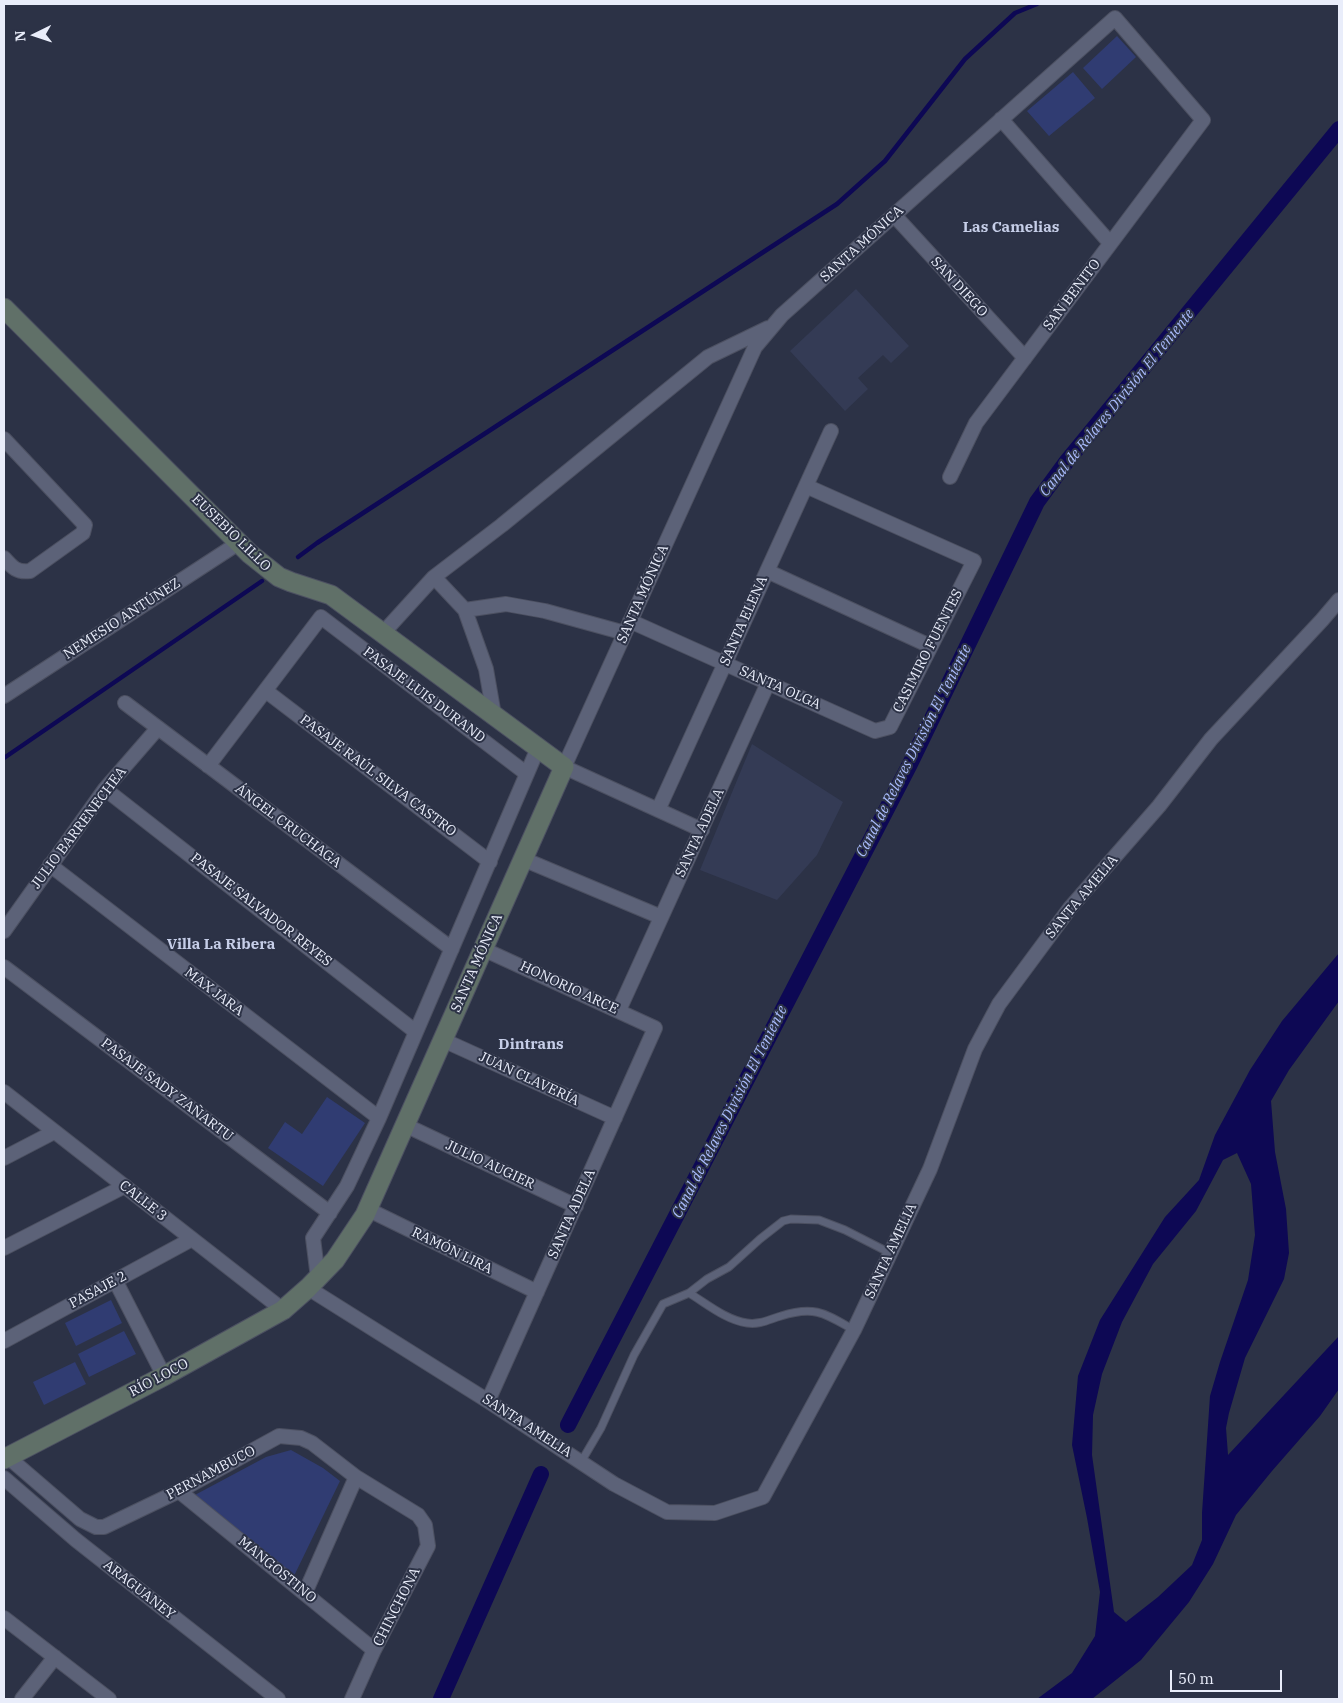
<!DOCTYPE html>
<meta charset="utf-8">
<style>
body{margin:0}
#map{position:relative;width:1343px;height:1703px;overflow:hidden;background:#2c3246;font-family:"IBM Plex Serif",serif}
canvas{display:block}
.frame{position:absolute;inset:0;border:5px solid #e9edfa;pointer-events:none}
.north{position:absolute;left:10px;top:10px;width:50px;height:50px;-webkit-text-stroke:4px #2c3246;paint-order:stroke;rotate:266deg;font-size:14px;font-weight:700;line-height:20px;text-align:center;color:#e9edfa}
.north::after{content:'';display:block;margin:auto;width:18px;height:22px;background:#e9edfa;clip-path:polygon(50% 0,100% 100%,50% 72%,0 100%)}
.scale{position:absolute;left:1170px;top:1670px;width:112px;height:22px;box-sizing:border-box;border:2px solid #e9edfa;border-top:0;padding-left:6px;font-size:15px;line-height:18px;white-space:nowrap;color:#e9edfa;-webkit-text-stroke:4px #2c3246;paint-order:stroke}
</style>
<div id="map">
<canvas width="1343" height="1703"></canvas>
<div class="frame"></div>
<div class="north">N</div>
<div class="scale">50 m</div>
</div>
<script>
const context = document.querySelector('canvas').getContext('2d');
context.lineJoin = 'round';
function fill(path, color) {
  context.fillStyle = color;
  context.fill(path, 'evenodd');
}
function strokePath(path, color, width, dash) {
  context.strokeStyle = color;
  context.lineWidth = width;
  context.lineCap = dash ? 'butt' : 'round';
  context.setLineDash(dash || []);
  context.stroke(path);
}
function write(font, color, halo, rows, align = 'center') {
  context.font = font + ' "IBM Plex Serif",serif';
  context.lineWidth = 4;
  context.setLineDash([]);
  context.textBaseline = 'middle';
  context.strokeStyle = halo;
  context.fillStyle = color;
  for (const [text, x, y, turn = 0] of rows) {
    context.save();
    context.translate(x, y);
    context.rotate((+turn || 0) * Math.PI / 180);
    context.textAlign = isNaN(turn) ? turn : align;
    if (halo) context.strokeText(text, 0, 0);
    context.fillText(text, 0, 0);
    context.restore();
  }
}
const built = new Path2D(`
 M 856,289 L 909,346 L 891,363 L 883,355 L 858,378 L 868,389 L 845,411 L 790,351 Z
 M 752,744 L 843,802 L 817,855 L 777,900 L 700,870 Z`);
const green = new Path2D(`
 M 1117,36 L 1136,57 L 1102,89 L 1083,68 Z
 M 1073,72 L 1095,98 L 1049,136 L 1027,111 Z
 M 327,1097 L 365,1123 L 323,1186 L 268,1148 L 285,1122 L 302,1134 Z
 M 111,1300 L 122,1323 L 76,1346 L 65,1323 Z
 M 124,1331 L 136,1354 L 89,1377 L 78,1354 Z
 M 75,1362 L 86,1384 L 44,1405 L 33,1382 Z
 M 291,1450 L 323,1468 L 340,1481 L 293,1578 L 193,1496 L 266,1457 Z`);
const water = new Path2D(`
 M 1339,953 L 1339,1001 L 1289,1070 L 1271,1101 L 1275,1152 L 1286,1209 L 1289,1253 L 1284,1279 L 1245,1358 L 1229,1413 L 1226,1428 L 1228,1455 L 1339,1336 L 1339,1389 L 1320,1416 L 1272,1471 L 1236,1515 L 1213,1564 L 1189,1602 L 1141,1660 L 1092,1699 L 1037,1699 L 1072,1673 L 1095,1636 L 1100,1592 L 1087,1518 L 1072,1445 L 1078,1376 L 1100,1320 L 1165,1217 L 1199,1180 L 1215,1135 L 1250,1070 L 1282,1021 ZM 1237,1153 L 1251,1184 L 1255,1235 L 1248,1280 L 1220,1362 L 1210,1396 L 1202,1513 L 1202,1540 L 1192,1565 L 1158,1597 L 1126,1622 L 1114,1612 L 1092,1455 L 1093,1415 L 1102,1374 L 1122,1322 L 1153,1264 L 1196,1211 L 1223,1160 Z`);
const stream = new Path2D(`
 M 298,557 L 317,543 L 837,204 L 885,161 L 965,59 L 1015,13 L 1037,4
 M 4,758 L 262,581`);
const canal = new Path2D(`
 M 568,1425 L 910,764 L 1037,502 L 1067,461 L 1339,129
 M 441,1699 L 541,1474`);
const lane = new Path2D(`
 M 689,1293 C 707,1304 726,1320 747,1323 C 760,1325 770,1319 781,1316 C 815,1305 826,1314 854,1330
 M 581,1462 L 601,1428 L 634,1355 L 663,1304 L 689,1293 L 707,1279 L 729,1267 L 760,1239 L 783,1221 L 791,1219 L 819,1220 L 845,1230 L 890,1253`);
const street = new Path2D(`
 M 1001,119 L 1110,243
 M 894,215 L 1025,358
 M 4,439 L 85,525 L 83,533 L 30,571 C 17,573 12,567 4,558
 M 767,571 L 930,646
 M 434,577 L 465,610 L 486,669 L 494,715
 M 465,610 L 506,604 L 545,611 L 625,633
 M 630,621 L 875,731 L 890,727 L 974,561 L 806,486
 M 383,633 L 434,577 L 502,525 L 708,357 L 768,328
 M 266,691 L 490,862
 M 4,696 L 240,542
 M 125,703 L 452,949
 M 208,766 L 321,617 L 527,774
 M 105,789 L 416,1032
 M 658,810 L 831,431
 M 702,830 L 564,767 L 755,347 L 782,315 L 1115,18 L 1203,120 L 976,423 L 950,477
 M 523,859 L 661,917
 M 50,865 L 379,1118
 M 4,931 L 105,789 L 158,728
 M 483,949 L 655,1028 L 488,1401
 M 4,967 L 330,1213
 M 619,1010 L 768,683
 M 443,1040 L 615,1118
 M 4,1092 L 283,1310
 M 405,1125 L 576,1206
 M 4,1158 L 54,1132
 M 367,1209 L 537,1292
 M 4,1248 L 125,1186
 M 318,1278 L 313,1238 L 347,1186 L 379,1118 L 538,748
 M 115,1280 L 164,1376
 M 308,1288 L 488,1401 L 614,1484 L 667,1512 L 715,1513 L 763,1497 L 854,1330 L 930,1169 L 975,1049 L 999,1004 L 1070,908 L 1159,806 L 1211,739 L 1322,620 L 1339,600
 M 4,1341 L 192,1239
 M 8,1457 L 80,1519 L 96,1527 L 104,1527 L 179,1491 L 279,1436 L 301,1438 L 312,1443 L 356,1477 L 418,1515 L 425,1525 L 428,1546 L 374,1650 L 352,1699
 M 4,1478 L 76,1540 L 278,1699
 M 179,1491 L 374,1650
 M 305,1593 L 356,1477
 M 4,1618 L 109,1699
 M 22,1699 L 55,1657`);
const secondary = new Path2D(`
 M 4,308 L 250,554 L 279,577 L 291,582 L 331,595 L 564,767 L 365,1215 L 335,1260 L 308,1288 L 283,1310 L 164,1376 L 4,1459`);
const streetNames = [
 ["SANTA MÓNICA",862,244,-42],
 ["SAN DIEGO",959,287,47],
 ["SAN BENITO",1072,295,-53],
 ["EUSEBIO LILLO",231,533,44],
 ["SANTA MÓNICA",643,594,-66],
 ["NEMESIO ANTÚNEZ",122,619,-33],
 ["SANTA ELENA",744,621,-66],
 ["CASIMIRO FUENTES",928,651,-63],
 ["SANTA OLGA",780,688,24],
 ["PASAJE LUIS DURAND",424,695,37],
 ["PASAJE RAÚL SILVA CASTRO",378,776,37],
 ["ÁNGEL CRUCHAGA",288,826,37],
 ["JULIO BARRENECHEA",79,828,-53],
 ["SANTA ADELA",700,833,-65],
 ["SANTA AMELIA",1082,897,-50],
 ["PASAJE SALVADOR REYES",261,910,38],
 ["SANTA MÓNICA",477,963,-66],
 ["HONORIO ARCE",569,988,25],
 ["MAX JARA",214,992,37],
 ["JUAN CLAVERÍA",529,1079,25],
 ["PASAJE SADY ZAÑARTU",167,1090,37],
 ["JULIO AUGIER",490,1165,25],
 ["CALLE 3",143,1201,38],
 ["SANTA ADELA",572,1214,-66],
 ["RAMÓN LIRA",452,1251,26],
 ["SANTA AMELIA",891,1251,-65],
 ["PASAJE 2",98,1290,-28],
 ["RÍO LOCO",159,1378,-28],
 ["SANTA AMELIA",527,1426,33],
 ["PERNAMBUCO",211,1473,-28],
 ["MANGOSTINO",277,1570,39],
 ["ARAGUANEY",139,1590,38],
 ["CHINCHONA",397,1607,-63]
];
const neighbourhoodNames = [
 ["Las Camelias",1011,228],
 ["Villa La Ribera",221,945],
 ["Dintrans",531,1045]
];
const waterNames = [
 ["Canal de Relaves División El Teniente",1117,403,-51],
 ["Canal de Relaves División El Teniente",914,751,-63],
 ["Canal de Relaves División El Teniente",730,1112,-63]
];
fill(built, '#343b55');
fill(green, '#303c72');
fill(water, '#0d0854');
strokePath(stream, '#0d0854', 4.5);
strokePath(canal, '#0d0854', 16);
strokePath(lane, '#4c5061', 9);
strokePath(street, '#4c5061', 16);
strokePath(secondary, '#4c5061', 21);
strokePath(lane, '#5c6278', 7);
strokePath(street, '#5c6278', 14);
strokePath(secondary, '#607068', 19);
write('14px', '#e9edfa', '#2c3246', streetNames);
write('bold 15px', '#c6cee8', '#2c3246', neighbourhoodNames);
write('italic 15px', '#a9bbfc', '#2c3246', waterNames);
</script>
